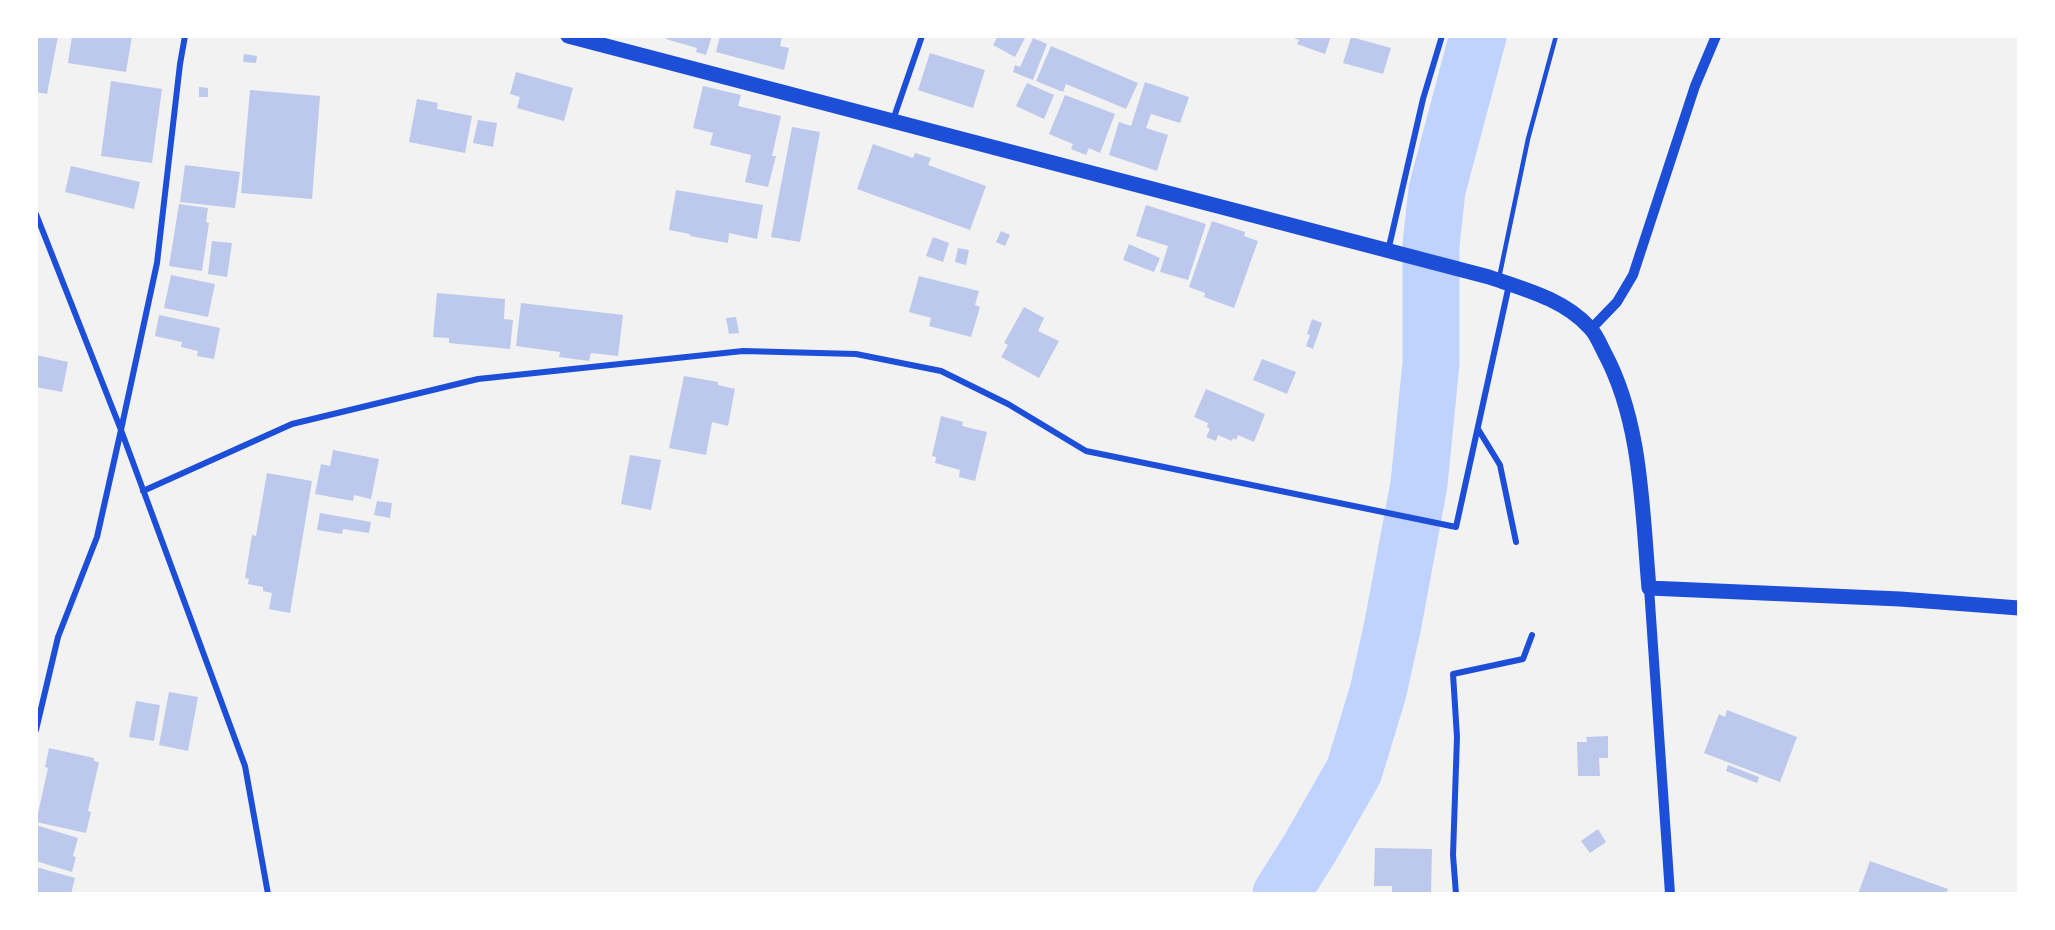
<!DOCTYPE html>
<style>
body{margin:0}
#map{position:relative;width:2055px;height:930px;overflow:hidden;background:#f2f2f2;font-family:Ubuntu,sans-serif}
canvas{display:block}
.frame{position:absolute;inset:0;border:38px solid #fff;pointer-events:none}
</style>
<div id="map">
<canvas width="2055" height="930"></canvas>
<div class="frame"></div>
</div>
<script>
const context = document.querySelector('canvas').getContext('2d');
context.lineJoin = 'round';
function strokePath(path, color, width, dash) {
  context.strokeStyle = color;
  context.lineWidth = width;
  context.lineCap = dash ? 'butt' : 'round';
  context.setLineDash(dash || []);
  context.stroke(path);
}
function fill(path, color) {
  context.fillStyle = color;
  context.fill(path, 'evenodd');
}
const river = new Path2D(`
 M 1281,894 L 1310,848 L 1354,771 L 1378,692 L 1393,624 L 1419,484 L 1431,363 L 1431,245 L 1437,190 L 1478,36`);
const building = new Path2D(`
 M 36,36 L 58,36 L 47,94 L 36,92 Z
 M 72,36 L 132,36 L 126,72 L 68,63 Z
 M 667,36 L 712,36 L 706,55 L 696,52 L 697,48 L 666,39 Z
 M 720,36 L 782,36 L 780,46 L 789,48 L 784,70 L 716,52 Z
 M 998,36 L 1026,36 L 1015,57 L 993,45 Z
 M 1289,36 L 1331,36 L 1325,54 L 1297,44 L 1299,40 Z
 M 1351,37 L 1391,48 L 1383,74 L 1343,63 Z
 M 1033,38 L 1047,44 L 1033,80 L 1013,72 L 1015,65 L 1020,67 Z
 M 1051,46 L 1138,83 L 1126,109 L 1066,84 L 1063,92 L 1036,81 Z
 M 930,53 L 985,70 L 973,108 L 918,90 Z
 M 244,54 L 257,56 L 256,63 L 243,62 Z
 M 516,72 L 573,88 L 564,121 L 517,108 L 520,97 L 510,94 Z
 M 111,81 L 162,89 L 152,163 L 101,156 Z
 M 1145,82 L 1189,97 L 1180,123 L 1151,114 L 1146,128 L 1168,135 L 1157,171 L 1109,155 L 1119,122 L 1131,126 Z
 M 1027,83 L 1054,95 L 1044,119 L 1016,106 Z
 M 703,86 L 741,95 L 738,106 L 781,116 L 772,156 L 776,156 L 768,187 L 745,182 L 751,155 L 710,145 L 713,133 L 693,128 Z
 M 199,87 L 208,88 L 208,97 L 199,97 Z
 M 250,90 L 320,96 L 312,199 L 241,193 Z
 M 1065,95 L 1115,114 L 1100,153 L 1089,148 L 1086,155 L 1071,149 L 1073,144 L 1049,134 Z
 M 417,99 L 438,103 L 437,109 L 472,116 L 465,153 L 409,142 Z
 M 478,120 L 497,123 L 493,147 L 473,143 Z
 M 792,127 L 820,132 L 800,242 L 771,237 Z
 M 873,144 L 913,158 L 915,153 L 931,158 L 928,165 L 986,186 L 970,230 L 857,189 Z
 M 185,165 L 240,172 L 235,208 L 180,202 Z
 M 71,166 L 140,182 L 134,209 L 65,192 Z
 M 676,190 L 763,205 L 757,239 L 729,233 L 728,243 L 690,236 L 690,234 L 669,230 Z
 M 179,204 L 208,208 L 206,222 L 209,223 L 202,271 L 169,266 Z
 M 1146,205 L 1206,224 L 1188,280 L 1160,272 L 1168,246 L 1136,236 Z
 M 1212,221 L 1245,232 L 1244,236 L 1258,241 L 1234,308 L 1204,297 L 1205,293 L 1189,287 Z
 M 1001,231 L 1010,235 L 1005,246 L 996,242 Z
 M 933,237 L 949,243 L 943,262 L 926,256 Z
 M 212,241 L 232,243 L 227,277 L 208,274 Z
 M 1129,244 L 1160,258 L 1154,272 L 1123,260 Z
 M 958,248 L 969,250 L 966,265 L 955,262 Z
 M 171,275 L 215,284 L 208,317 L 164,308 Z
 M 919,276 L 979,291 L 975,305 L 980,307 L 971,337 L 929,326 L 931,318 L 909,312 Z
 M 437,293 L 505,299 L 504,319 L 513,320 L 510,349 L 449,343 L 449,338 L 433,337 Z
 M 521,303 L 623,315 L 618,356 L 591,353 L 589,361 L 559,357 L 560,352 L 516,346 Z
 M 1024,307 L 1044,318 L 1038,331 L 1059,341 L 1039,378 L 1001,357 L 1008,345 L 1004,343 Z
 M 159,315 L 220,328 L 214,359 L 197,356 L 198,351 L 181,347 L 182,342 L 155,336 Z
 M 736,317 L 739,333 L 729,334 L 726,318 Z
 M 1312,319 L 1322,323 L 1313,349 L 1306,346 L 1310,335 L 1307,334 Z
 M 36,355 L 68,362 L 62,392 L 36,387 Z
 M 1262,359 L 1296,372 L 1287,394 L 1253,380 Z
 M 684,376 L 718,382 L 718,385 L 735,389 L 728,426 L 712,422 L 706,455 L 669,448 Z
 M 1206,389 L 1265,414 L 1254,442 L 1238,435 L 1236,440 L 1233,438 L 1232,441 L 1218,435 L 1216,441 L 1206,437 L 1210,429 L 1207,427 L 1208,423 L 1194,417 Z
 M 941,416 L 963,422 L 962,426 L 987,432 L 975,481 L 959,477 L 960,470 L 935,463 L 936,457 L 932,456 Z
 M 333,450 L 379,459 L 371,499 L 354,495 L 353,501 L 315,494 L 321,464 L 330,466 Z
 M 630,455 L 661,460 L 651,510 L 621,504 Z
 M 267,473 L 312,481 L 290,613 L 269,609 L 272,593 L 263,591 L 263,587 L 248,584 L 249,579 L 245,578 L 252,535 L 256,536 Z
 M 377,501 L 392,503 L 390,518 L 374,515 Z
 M 320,513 L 371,522 L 369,533 L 343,529 L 342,534 L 317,530 Z
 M 169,692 L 198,697 L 188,751 L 159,745 Z
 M 136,701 L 160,705 L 154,741 L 129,737 Z
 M 1727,710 L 1797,737 L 1780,782 L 1704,753 L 1719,714 L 1725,717 Z
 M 1608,736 L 1608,758 L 1599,758 L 1600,776 L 1578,776 L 1577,742 L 1587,742 L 1586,737 Z
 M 49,748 L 94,758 L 94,761 L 99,762 L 88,811 L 91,812 L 86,833 L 36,822 L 48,768 L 45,767 Z
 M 1728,765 L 1759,777 L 1757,783 L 1726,771 Z
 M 36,825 L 78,838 L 73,856 L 76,857 L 72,872 L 36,861 Z
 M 1598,829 L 1606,842 L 1590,853 L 1581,841 Z
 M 1375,848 L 1432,849 L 1431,893 L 1392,892 L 1392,886 L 1374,886 Z
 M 1870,861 L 1948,889 L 1946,894 L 1858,894 Z
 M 36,867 L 75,878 L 71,894 L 36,894 Z`);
const service = new Path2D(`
 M 1499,278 L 1528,139 L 1556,36`);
const minor = new Path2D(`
 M 893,120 L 922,36
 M 36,214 L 121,430 L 245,766 L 268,894
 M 1388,251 L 1423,99 L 1442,36
 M 1478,429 L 1500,465 L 1516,542
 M 143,491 L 292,424 L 478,379 L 743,351 L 856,354 L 941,371 L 1008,404 L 1086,451 L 1456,527 L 1509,285
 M 36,730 L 58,637 L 97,537 L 121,430 L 157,263 L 180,64 L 185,36
 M 1456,894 L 1453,855 L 1457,737 L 1453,674 L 1523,659 L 1532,635`);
const tertiary = new Path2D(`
 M 1591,329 L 1617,302 L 1633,275 L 1695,86 L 1716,36
 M 1649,588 L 1670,894`);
const primary = new Path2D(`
 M 568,36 L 1489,277 C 1524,289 1564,299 1590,328 C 1596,334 1600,344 1604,352 C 1642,422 1642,510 1649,588 L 1900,599 L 2019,608`);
strokePath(river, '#bfd3fe', 57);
fill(building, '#bdc9ec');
strokePath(service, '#1d4ed8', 4.5);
strokePath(minor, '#1d4ed8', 6);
strokePath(tertiary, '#1d4ed8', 10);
strokePath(primary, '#1d4ed8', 15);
</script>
